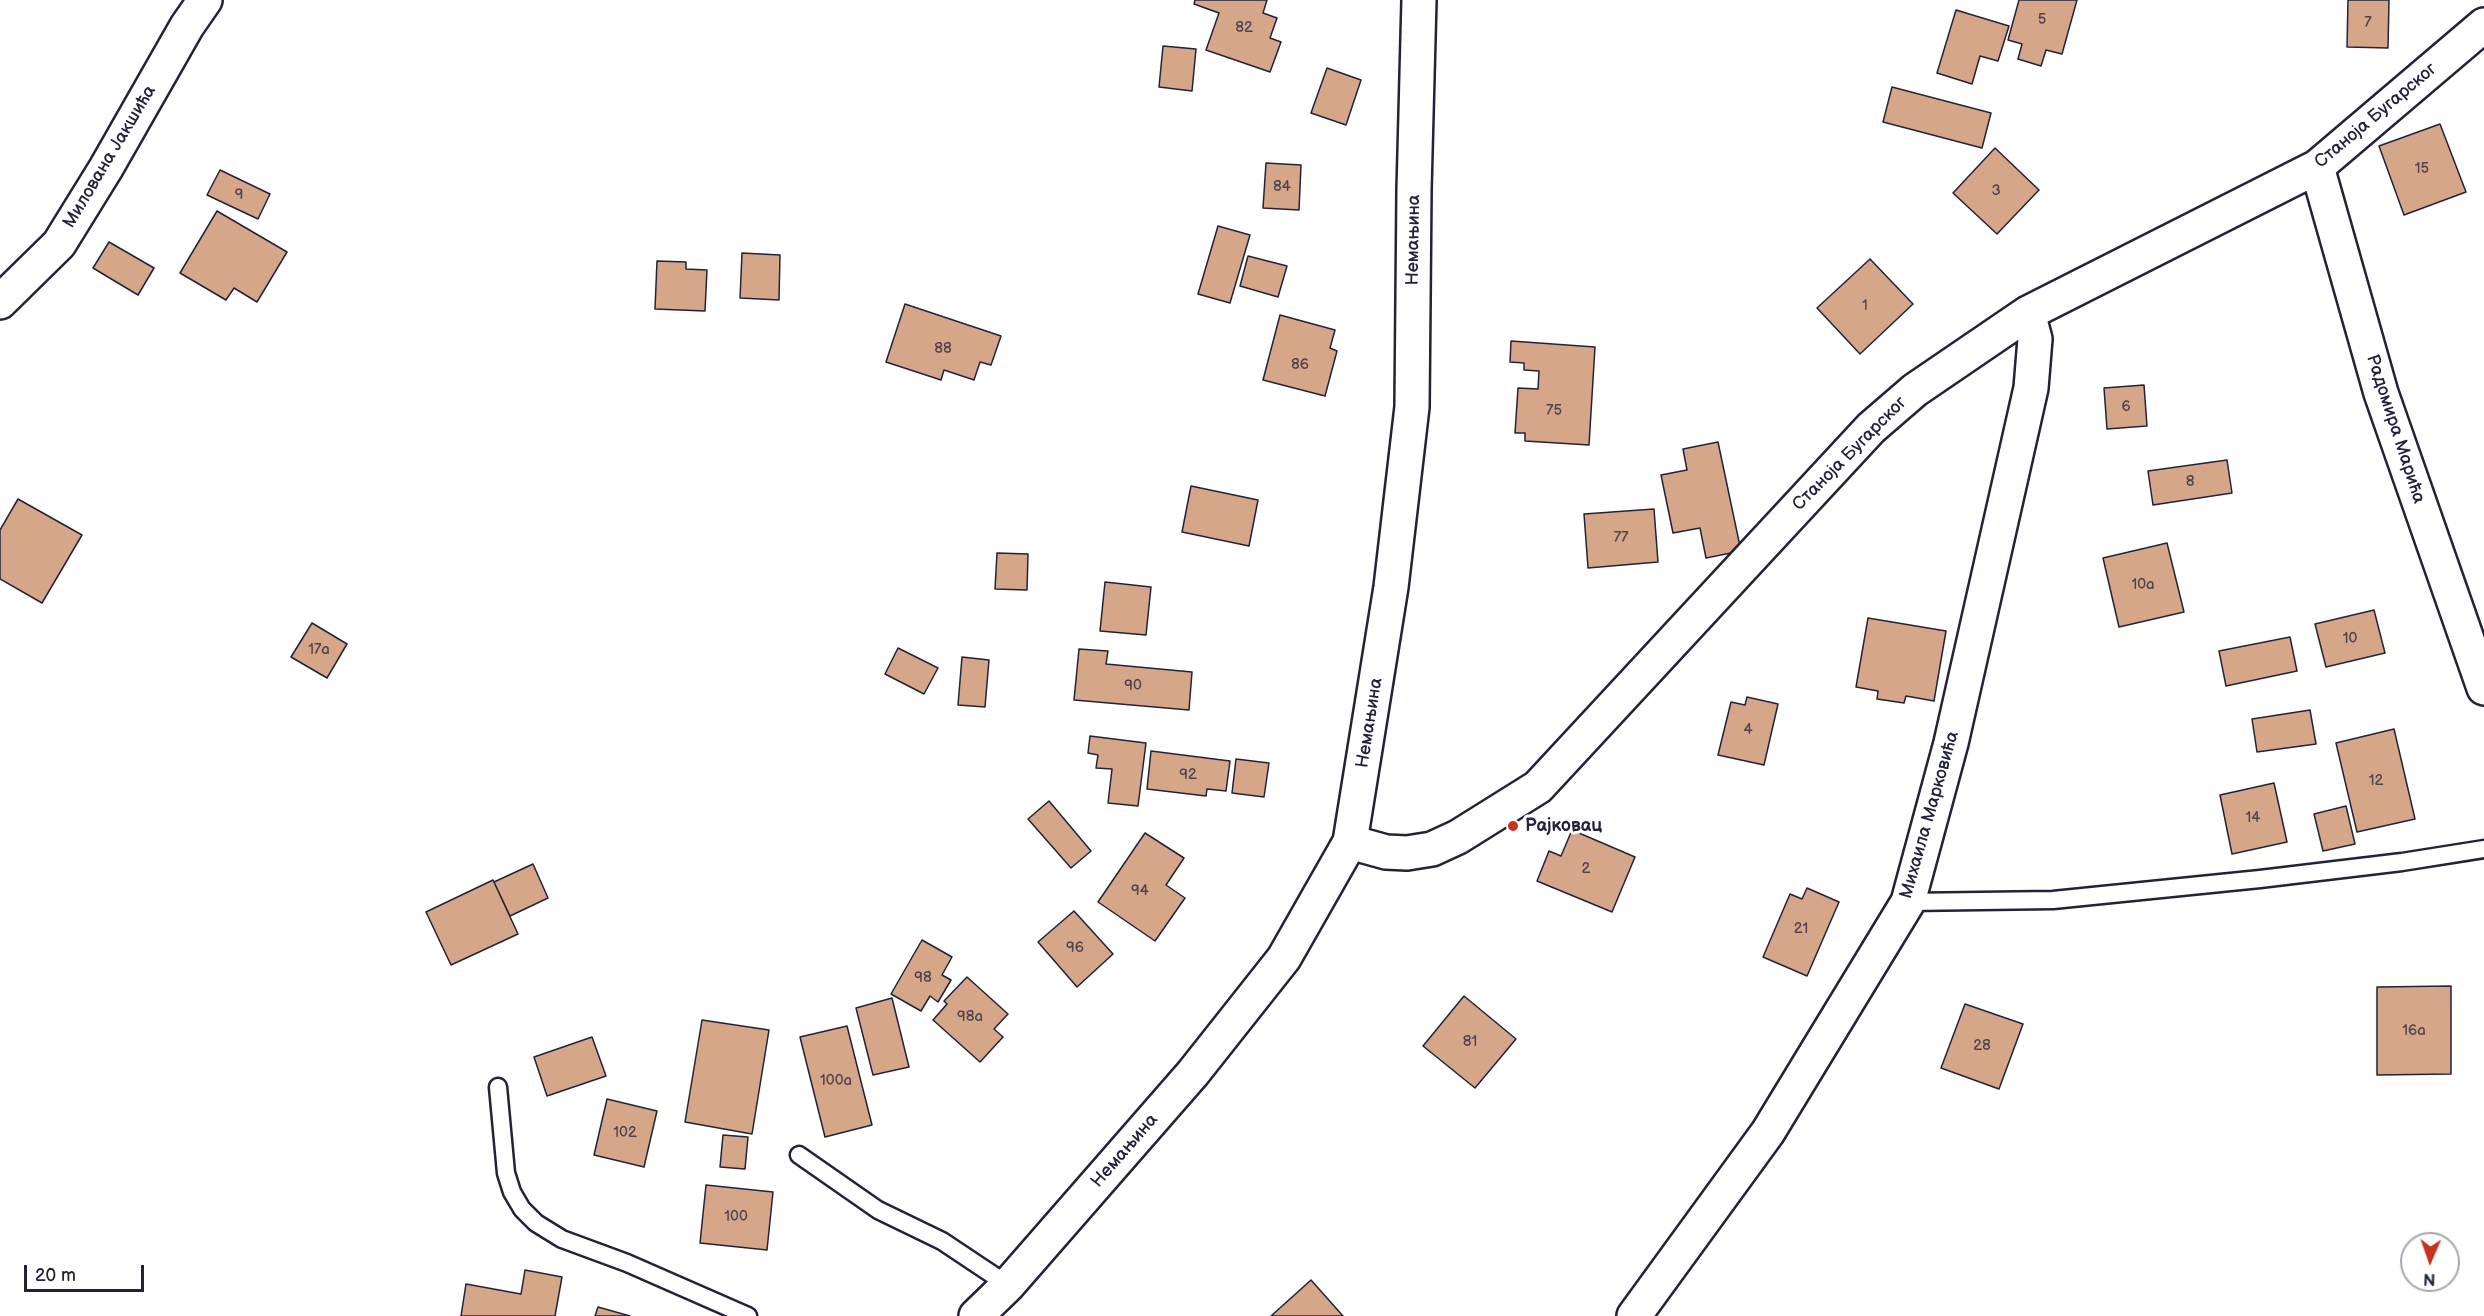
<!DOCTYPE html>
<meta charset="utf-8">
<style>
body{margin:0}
#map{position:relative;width:2484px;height:1316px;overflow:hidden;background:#fff;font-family:"Balsamiq Sans",sans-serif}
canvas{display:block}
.north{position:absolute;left:2400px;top:1232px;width:60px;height:60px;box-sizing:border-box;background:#fff;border:2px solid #a7a7b1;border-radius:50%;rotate:182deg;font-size:16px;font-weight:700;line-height:24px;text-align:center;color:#22223b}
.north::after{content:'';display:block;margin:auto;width:21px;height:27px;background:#c8321e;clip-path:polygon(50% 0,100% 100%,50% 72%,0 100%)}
.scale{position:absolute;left:24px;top:1265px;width:120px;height:27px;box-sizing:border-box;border:3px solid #22223b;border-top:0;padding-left:8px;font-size:18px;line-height:21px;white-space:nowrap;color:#22223b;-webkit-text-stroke:4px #fff;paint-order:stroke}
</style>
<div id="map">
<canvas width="2484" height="1316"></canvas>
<div class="north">N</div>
<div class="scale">20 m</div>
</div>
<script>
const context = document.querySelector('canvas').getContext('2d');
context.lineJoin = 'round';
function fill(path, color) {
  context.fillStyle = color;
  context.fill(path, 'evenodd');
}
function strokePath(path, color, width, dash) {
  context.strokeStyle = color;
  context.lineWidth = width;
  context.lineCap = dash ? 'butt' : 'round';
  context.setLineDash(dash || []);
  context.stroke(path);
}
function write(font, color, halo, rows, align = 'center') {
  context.font = font + ' "Balsamiq Sans",sans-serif';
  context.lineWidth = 6;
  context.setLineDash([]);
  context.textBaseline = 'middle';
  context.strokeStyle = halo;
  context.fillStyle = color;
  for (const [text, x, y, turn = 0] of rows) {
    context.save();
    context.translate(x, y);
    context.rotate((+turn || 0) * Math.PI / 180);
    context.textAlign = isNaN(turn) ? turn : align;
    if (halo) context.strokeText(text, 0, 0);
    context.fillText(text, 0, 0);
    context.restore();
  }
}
const building = new Path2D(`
 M 1195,0 L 1267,0 L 1263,13 L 1277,18 L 1270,38 L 1281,42 L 1270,72 L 1206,50 L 1219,13 L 1194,4 Z
 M 2019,0 L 2077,0 L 2062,54 L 2046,50 L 2041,66 L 2018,59 L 2022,44 L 2008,40 Z
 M 2348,0 L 2389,0 L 2388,48 L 2347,47 Z
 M 1956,10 L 2009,26 L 1998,61 L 1980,56 L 1972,84 L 1937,73 Z
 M 1163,46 L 1196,49 L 1192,91 L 1159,87 Z
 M 1327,68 L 1361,80 L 1346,125 L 1311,113 Z
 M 1892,87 L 1991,113 L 1982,148 L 1883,122 Z
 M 2440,124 L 2466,192 L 2404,215 L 2379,146 Z
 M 1995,148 L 2039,190 L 1997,234 L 1953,193 Z
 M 1266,163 L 1301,165 L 1299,210 L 1263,208 Z
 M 220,170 L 270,194 L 258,219 L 207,195 Z
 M 217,211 L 287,252 L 257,302 L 234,288 L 226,300 L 180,273 Z
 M 1218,226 L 1250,235 L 1230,303 L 1198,294 Z
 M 109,242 L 154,268 L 138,295 L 93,268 Z
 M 742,253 L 780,255 L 779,300 L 740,298 Z
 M 1248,256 L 1287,266 L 1278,297 L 1240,286 Z
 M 1870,259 L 1913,304 L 1860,354 L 1817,308 Z
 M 657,261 L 686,262 L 686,269 L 707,270 L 705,311 L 655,309 Z
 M 905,304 L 1001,336 L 991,365 L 980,362 L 974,380 L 944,370 L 941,380 L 886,362 Z
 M 1280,315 L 1335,330 L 1330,348 L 1337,351 L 1325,396 L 1263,380 Z
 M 1511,341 L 1595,347 L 1589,445 L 1525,441 L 1525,433 L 1515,433 L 1518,388 L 1538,389 L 1539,371 L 1524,370 L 1524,363 L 1510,362 Z
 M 2144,385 L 2147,426 L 2107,429 L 2104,388 Z
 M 1718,442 L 1741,551 L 1706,558 L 1700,528 L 1673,533 L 1661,475 L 1687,470 L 1683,449 Z
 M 2227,460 L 2232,493 L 2153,505 L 2148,471 Z
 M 1191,486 L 1258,500 L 1249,546 L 1182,532 Z
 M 18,499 L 82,535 L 42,603 L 0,579 L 0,530 Z
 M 1654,509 L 1658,562 L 1588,568 L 1584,514 Z
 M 2167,543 L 2184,612 L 2119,627 L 2103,558 Z
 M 997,553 L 1028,554 L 1027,590 L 995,589 Z
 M 1105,582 L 1151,587 L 1146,635 L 1100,631 Z
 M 2374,610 L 2385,653 L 2326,667 L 2315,624 Z
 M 1868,618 L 1946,631 L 1934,701 L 1906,696 L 1904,703 L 1877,699 L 1878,691 L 1856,687 Z
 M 312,623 L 347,644 L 327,678 L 291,657 Z
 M 2290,637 L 2297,671 L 2226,686 L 2219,651 Z
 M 898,648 L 938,668 L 924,694 L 885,674 Z
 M 1079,649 L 1108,651 L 1106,664 L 1192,672 L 1189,710 L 1074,700 Z
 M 962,657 L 989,660 L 985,707 L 958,705 Z
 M 1747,697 L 1778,704 L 1764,765 L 1718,755 L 1731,702 L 1745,705 Z
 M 2310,710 L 2316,744 L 2257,752 L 2252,719 Z
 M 2394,729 L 2415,819 L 2357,832 L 2336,743 Z
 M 1090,736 L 1146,743 L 1138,806 L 1108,803 L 1112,769 L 1096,768 L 1098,755 L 1088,753 Z
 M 1151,751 L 1230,761 L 1226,791 L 1207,789 L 1206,796 L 1147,789 Z
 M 1236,759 L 1269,763 L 1264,797 L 1232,793 Z
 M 2274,783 L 2287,842 L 2232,854 L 2220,795 Z
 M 1049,801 L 1091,851 L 1071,868 L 1028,819 Z
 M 2346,806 L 2355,844 L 2323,851 L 2314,814 Z
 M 1572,830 L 1635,857 L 1612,912 L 1537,881 L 1549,851 L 1561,856 Z
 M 1145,833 L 1184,858 L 1166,885 L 1185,898 L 1155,941 L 1098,902 Z
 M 533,864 L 548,898 L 510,916 L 494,882 Z
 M 493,880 L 518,934 L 451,965 L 426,912 Z
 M 1807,888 L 1839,902 L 1807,976 L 1763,957 L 1790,894 L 1802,899 Z
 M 1074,911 L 1113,954 L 1077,987 L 1038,942 Z
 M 922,940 L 952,957 L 942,975 L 951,980 L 938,1002 L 930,996 L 921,1011 L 891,994 Z
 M 967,977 L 1008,1014 L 994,1029 L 1003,1037 L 980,1062 L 933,1020 L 947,1004 L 944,1001 Z
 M 2451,986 L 2451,1074 L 2377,1075 L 2377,987 Z
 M 1464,996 L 1516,1039 L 1475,1088 L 1423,1046 Z
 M 892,998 L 909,1067 L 873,1075 L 856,1008 Z
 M 1965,1004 L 2023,1024 L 1999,1089 L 1941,1068 Z
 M 702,1020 L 769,1030 L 752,1134 L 685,1122 Z
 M 847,1026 L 872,1125 L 825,1137 L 800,1037 Z
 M 592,1037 L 606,1076 L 547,1096 L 534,1057 Z
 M 607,1099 L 657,1111 L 644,1167 L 594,1155 Z
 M 723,1135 L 748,1137 L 745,1169 L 720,1167 Z
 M 706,1185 L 773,1192 L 767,1250 L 700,1243 Z
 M 525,1270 L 562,1277 L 555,1316 L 461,1316 L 466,1284 L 521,1294 Z
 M 1311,1280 L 1343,1316 L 1271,1316 Z
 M 598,1307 L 630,1316 L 595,1316 Z`);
const lane = new Path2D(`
 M 1908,902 L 2053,900 L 2260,879 L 2402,862 L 2484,849
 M 498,1087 L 506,1173 L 512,1192 L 522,1209 L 536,1223 L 562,1239 L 627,1263 L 748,1316
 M 799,1155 L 878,1210 L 942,1241 L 1008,1285`);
const street = new Path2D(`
 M 2317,167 L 2381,393 L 2484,688
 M 0,302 L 59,244 L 106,168 L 187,26 L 205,0
 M 1350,842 L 1386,852 L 1407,853 L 1432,849 L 1458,837 L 1538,787 L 1871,428 L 1915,390 L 2028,313 L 2317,167 L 2484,25
 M 1634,1316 L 1768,1132 L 1908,902 L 1951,743 L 2031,388 L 2035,339 L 2028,313`);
const secondary = new Path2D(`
 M 976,1316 L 1008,1285 L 1193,1073 L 1284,958 L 1350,842 L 1391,587 L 1412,407 L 1414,190 L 1419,0`);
const markers = [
 [1513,826,6,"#c8321e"]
];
const numberNames = [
 ["5",2042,20],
 ["7",2368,23],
 ["82",1244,28],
 ["15",2422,169],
 ["84",1282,187],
 ["3",1996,191],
 ["9",239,195],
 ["1",1865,306],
 ["88",943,349],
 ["86",1300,365],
 ["6",2126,407],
 ["75",1554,411],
 ["8",2190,482],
 ["77",1621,538],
 ["10a",2143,585],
 ["10",2350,639],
 ["17a",319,650],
 ["90",1133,686],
 ["4",1748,730],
 ["92",1188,775],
 ["12",2376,781],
 ["14",2253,818],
 ["2",1586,869],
 ["94",1140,891],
 ["21",1801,929],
 ["96",1075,948],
 ["98",923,978],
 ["98a",970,1017],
 ["16a",2414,1031],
 ["81",1470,1042],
 ["28",1982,1046],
 ["100a",836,1081],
 ["102",625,1133],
 ["100",736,1217]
];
const streetNames = [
 ["Станоја Бугарског",2376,116,-40],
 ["Милована Јакшића",110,157,-59],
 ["Немањина",1414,240,-89],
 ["Радомира Марића",2395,429,72],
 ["Станоја Бугарског",1850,454,-45],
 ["Немањина",1370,723,-81],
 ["Михаила Марковића",1930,815,-74],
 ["Немањина",1125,1151,-49]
];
const poiNames = [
 ["Рајковац",1525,826]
];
fill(building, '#d6a688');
strokePath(building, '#22223b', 1.5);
strokePath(lane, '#22223b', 21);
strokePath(street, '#22223b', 38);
strokePath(secondary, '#22223b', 38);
strokePath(lane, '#fff', 16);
strokePath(street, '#fff', 33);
strokePath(secondary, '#fff', 33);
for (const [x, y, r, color] of markers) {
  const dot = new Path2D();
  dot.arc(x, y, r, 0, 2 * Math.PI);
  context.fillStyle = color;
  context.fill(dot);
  strokePath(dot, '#fff', 2);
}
write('15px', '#4f434e', null, numberNames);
write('18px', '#22223b', '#fff', streetNames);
write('bold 18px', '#22223b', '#fff', poiNames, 'left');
</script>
